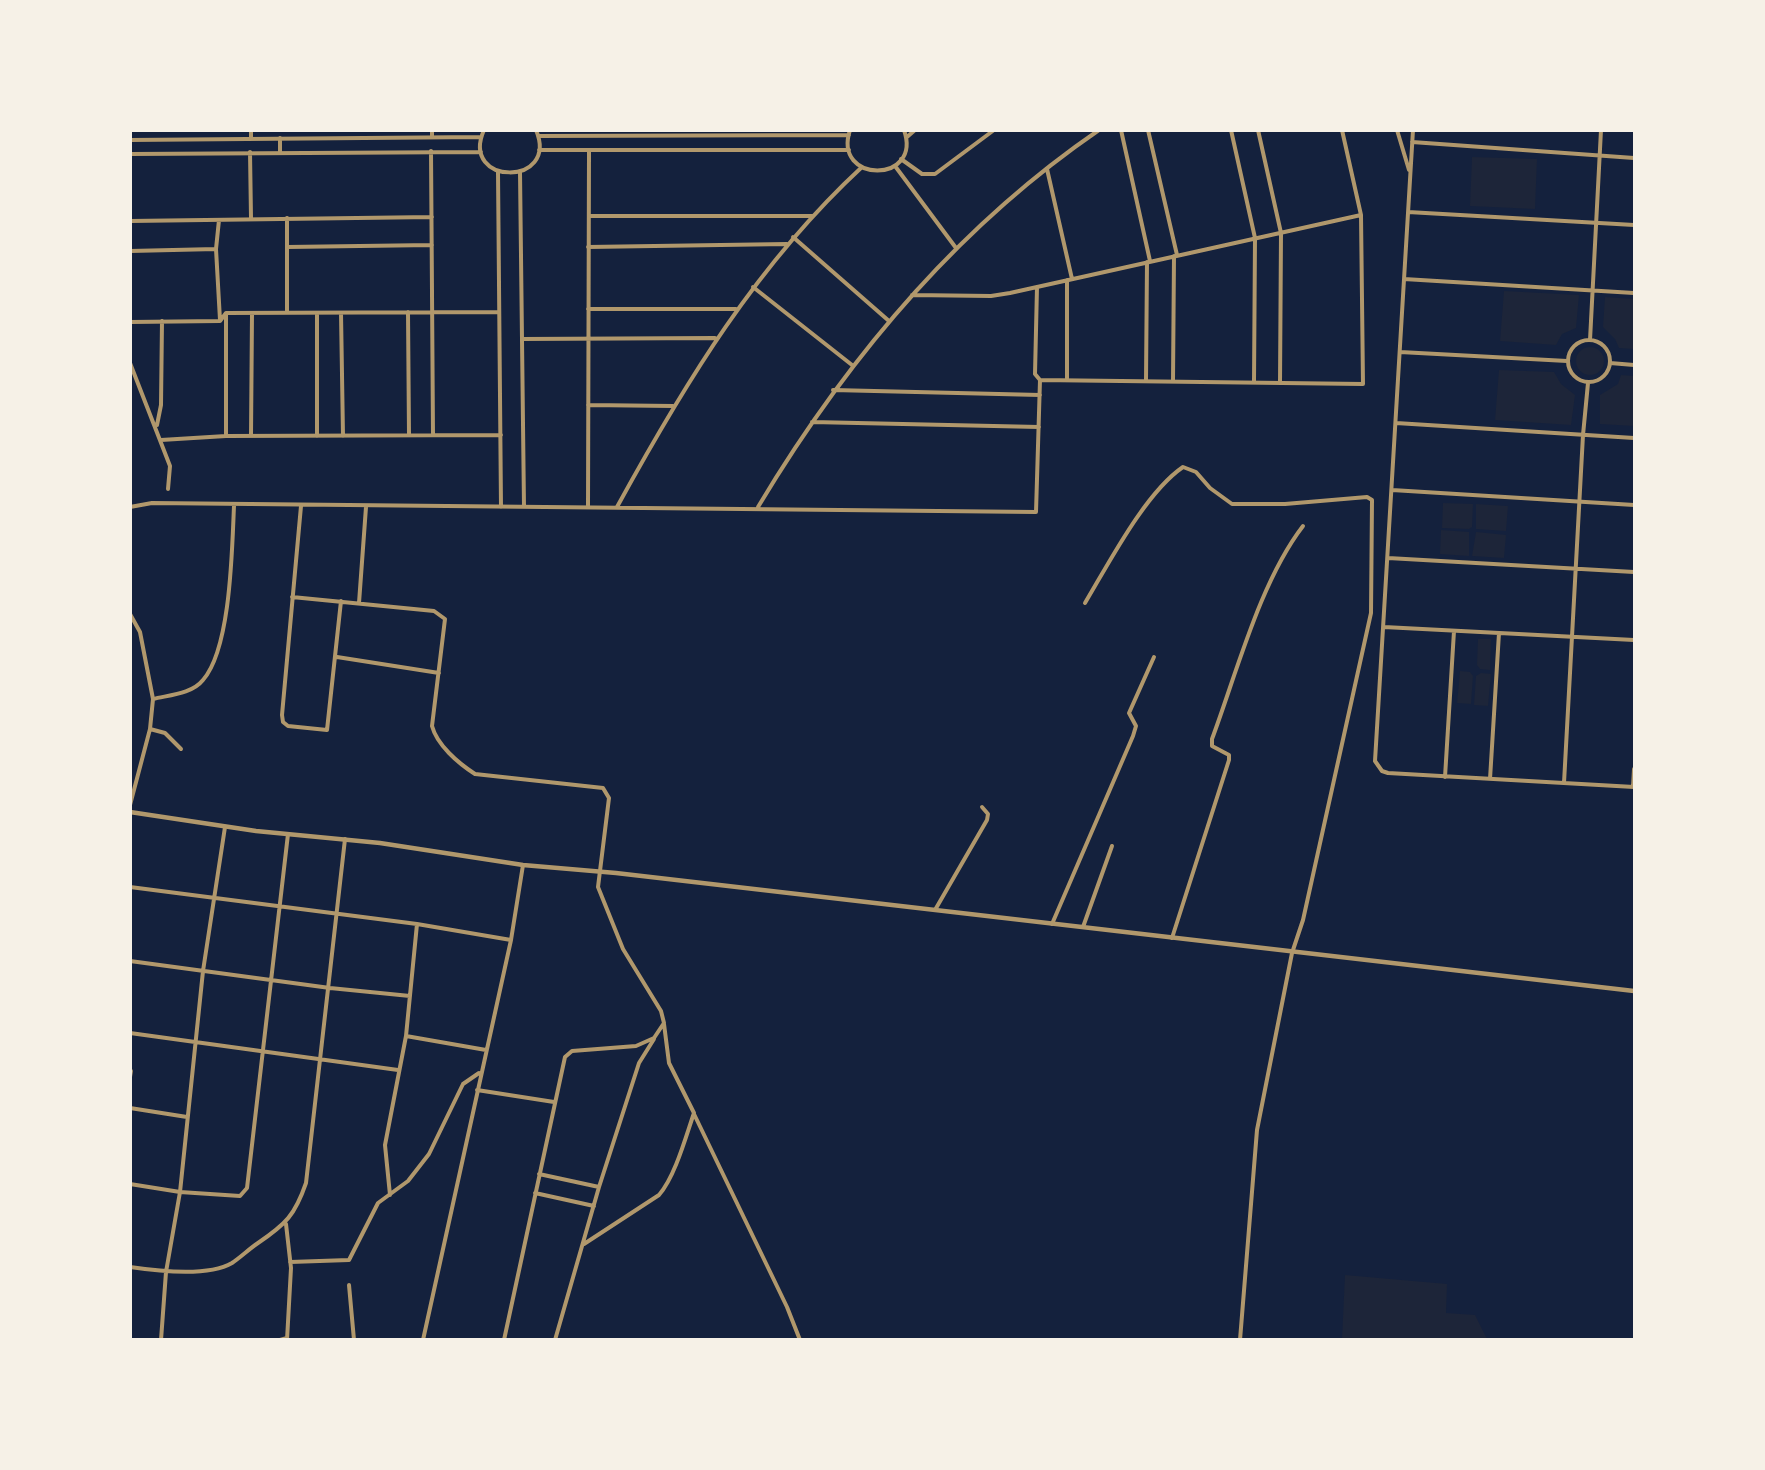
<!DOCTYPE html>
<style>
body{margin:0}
#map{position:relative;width:1765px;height:1470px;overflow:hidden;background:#14213d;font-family:"Noto Sans",sans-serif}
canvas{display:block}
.frame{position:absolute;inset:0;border:132px solid #f6f1e7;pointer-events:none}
</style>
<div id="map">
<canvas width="1765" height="1470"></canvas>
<div class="frame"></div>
</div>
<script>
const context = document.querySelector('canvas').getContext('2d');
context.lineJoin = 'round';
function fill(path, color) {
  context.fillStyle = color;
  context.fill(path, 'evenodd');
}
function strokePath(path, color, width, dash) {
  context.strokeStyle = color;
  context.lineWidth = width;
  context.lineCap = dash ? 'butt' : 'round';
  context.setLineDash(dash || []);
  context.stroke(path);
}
const green = new Path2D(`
 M 1472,157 L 1537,159 L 1535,209 L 1470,206 Z
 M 1504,291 L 1579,295 L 1576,328 L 1562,334 L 1556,345 L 1500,341 Z
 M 1605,297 L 1634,299 L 1634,349 L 1619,348 L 1615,339 L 1603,327 Z
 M1576 361a14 14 0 1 1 28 0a14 14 0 1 1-28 0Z
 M 1499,370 L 1554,372 L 1561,384 L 1575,395 L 1571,425 L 1495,420 Z
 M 1621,375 L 1634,376 L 1634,426 L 1600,424 L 1600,395 L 1618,384 Z
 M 1443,503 L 1473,504 L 1472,527 L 1469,529 L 1442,528 Z
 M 1476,504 L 1508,506 L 1506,531 L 1476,529 Z
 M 1441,530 L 1469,532 L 1469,556 L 1440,554 Z
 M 1476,532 L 1506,535 L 1504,558 L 1472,556 Z
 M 1478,639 L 1491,639 L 1490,670 L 1480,669 L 1477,665 Z
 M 1460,671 L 1470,672 L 1473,676 L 1471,704 L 1457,703 Z
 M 1481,673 L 1491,674 L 1488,706 L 1474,705 L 1476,676 Z
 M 1345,1275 L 1447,1284 L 1446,1313 L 1475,1315 L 1487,1339 L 1342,1339 Z`);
const minor = new Path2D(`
 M 251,130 L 251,138
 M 432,130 L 432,137
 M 484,130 C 459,186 560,187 536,130
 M 850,130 C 832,184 923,184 904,130
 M 1121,130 L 1150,261
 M 1148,130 L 1177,255
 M 1231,130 L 1255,238 L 1254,382
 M 1258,130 L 1281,233 L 1280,383
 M 1397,130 L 1409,170
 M 1413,130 L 1375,761 L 1382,771 L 1388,773 L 1634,787
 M 538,136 L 849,135
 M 907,137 L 915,130
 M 130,140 L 481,137
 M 1412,142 L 1634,158
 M 539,150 L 849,150
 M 431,151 L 433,435
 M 250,152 L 251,218
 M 280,152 L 280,138
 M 130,154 L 481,152
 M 901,159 L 922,174 L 935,174 L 994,130
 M 895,166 L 956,248
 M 1047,169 L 1072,279
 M 498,172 L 501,507
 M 520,172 L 524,507
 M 1408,212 L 1634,225
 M 589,216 L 813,216
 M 287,218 L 287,313
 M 219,220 L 216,249 L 220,320
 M 130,221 L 432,217
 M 793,237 L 889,321
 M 287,247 L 432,245
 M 588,247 L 787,244
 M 130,251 L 216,249
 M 1404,279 L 1634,293
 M 1067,280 L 1067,380
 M 753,287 L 852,365
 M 912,295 L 991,296 L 1010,293 L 1361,215
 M 588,309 L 736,309
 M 408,312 L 409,435
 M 317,313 L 317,436
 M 341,313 L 343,436
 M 226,314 L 226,436
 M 130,322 L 220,321 L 226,313 L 499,312
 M 522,339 L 715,338
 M1568 361a21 21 0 1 1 42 0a21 21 0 1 1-42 0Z
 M 1590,340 L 1601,130
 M 1400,352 L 1567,361
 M 130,363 L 170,466 L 168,489
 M 1610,363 L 1634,365
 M 1040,380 L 1363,384 L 1361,215 L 1342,130
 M 1146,381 L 1147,262
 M 1173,381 L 1174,256
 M 833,390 L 1040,395
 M 588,405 L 673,406
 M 812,422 L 1039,427
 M 1396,423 L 1634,438
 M 157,425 L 161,405 L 162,321
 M 251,436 L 252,313
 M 161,440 L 226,436 L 501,435
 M 1392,490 L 1634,505
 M 301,506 L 282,715 L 283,722 L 288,726 L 327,730 L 341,601
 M 130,507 L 152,503 L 1036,512 L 1040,380 L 1035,374 L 1037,287
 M 588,507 L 589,151
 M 617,507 C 685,383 757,264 862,167
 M 758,507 C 846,360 956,228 1099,130
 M 1388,558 L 1634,572
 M 292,597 L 434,611 L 445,619 L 432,726 C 437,745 458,763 475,774 L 603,788 L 609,798 L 598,887 L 623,949 L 661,1011 L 664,1023 L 654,1038 L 636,1046 L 572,1051 L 565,1057 L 504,1340
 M 359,603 L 366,507
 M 1085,603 C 1109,563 1145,493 1183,467 L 1196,472 L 1210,488 L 1232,504 L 1285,504 L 1367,497 L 1372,500 L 1371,613 L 1303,920 L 1292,953 L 1257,1130 L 1240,1340
 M 130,614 L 140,632 L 153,699 L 150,729 L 130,805
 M 1384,627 L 1634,640
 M 337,657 L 439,673
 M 153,699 C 169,695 192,694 203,680 C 231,648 232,548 234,506
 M 150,729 L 165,733 L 181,749
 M 1445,777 L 1454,631
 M 1490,779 L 1499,633
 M 1564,783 L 1583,435 L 1588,383
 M 1633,787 L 1634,769
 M 130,887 L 417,924 L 511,940
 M 935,910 L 987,820 L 988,814 L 982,807
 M 1052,924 L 1133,736 L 1136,726 L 1129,713 L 1154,657
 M 1083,927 L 1112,846
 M 1172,938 L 1229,760 L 1229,755 L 1212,746 L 1212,739 C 1237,672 1260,582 1303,526
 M 130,961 L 330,988 L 410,996
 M 130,1033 L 398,1070
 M 406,1036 L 486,1050
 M 130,1077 L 131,1071
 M 477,1090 L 554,1102
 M 130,1108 L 187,1117
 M 694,1114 L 787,1307 L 800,1340
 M 539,1174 L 599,1187
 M 130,1184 L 180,1192 L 240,1196 L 247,1188 L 288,834
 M 535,1193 L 594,1206
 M 390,1195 L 385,1145 L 406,1036 L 417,924
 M 286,1224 L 291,1268 L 287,1340
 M 584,1244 L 659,1195 C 675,1177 686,1136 694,1113 L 669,1063 L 664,1024
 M 290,1262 L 349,1260 L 378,1203 L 408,1181 L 429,1154 L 463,1084 L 479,1073
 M 130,1267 C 157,1271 208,1277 232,1263 C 241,1257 249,1249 258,1243 C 286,1224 295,1215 306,1183 L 345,839
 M 349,1285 L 354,1340
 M 161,1340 L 166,1272 L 180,1192 L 203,971 L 225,827
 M 280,1340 L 287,1338
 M 423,1340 L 511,940 L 523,865
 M 555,1340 L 599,1187 L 639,1063 L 654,1039`);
const tertiary = new Path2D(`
 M 130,812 L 256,831 L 380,843 L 523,865 L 616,873 L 1634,991`);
fill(green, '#1d2539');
strokePath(minor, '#b1986c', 4);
strokePath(tertiary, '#b1986c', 4.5);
</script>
